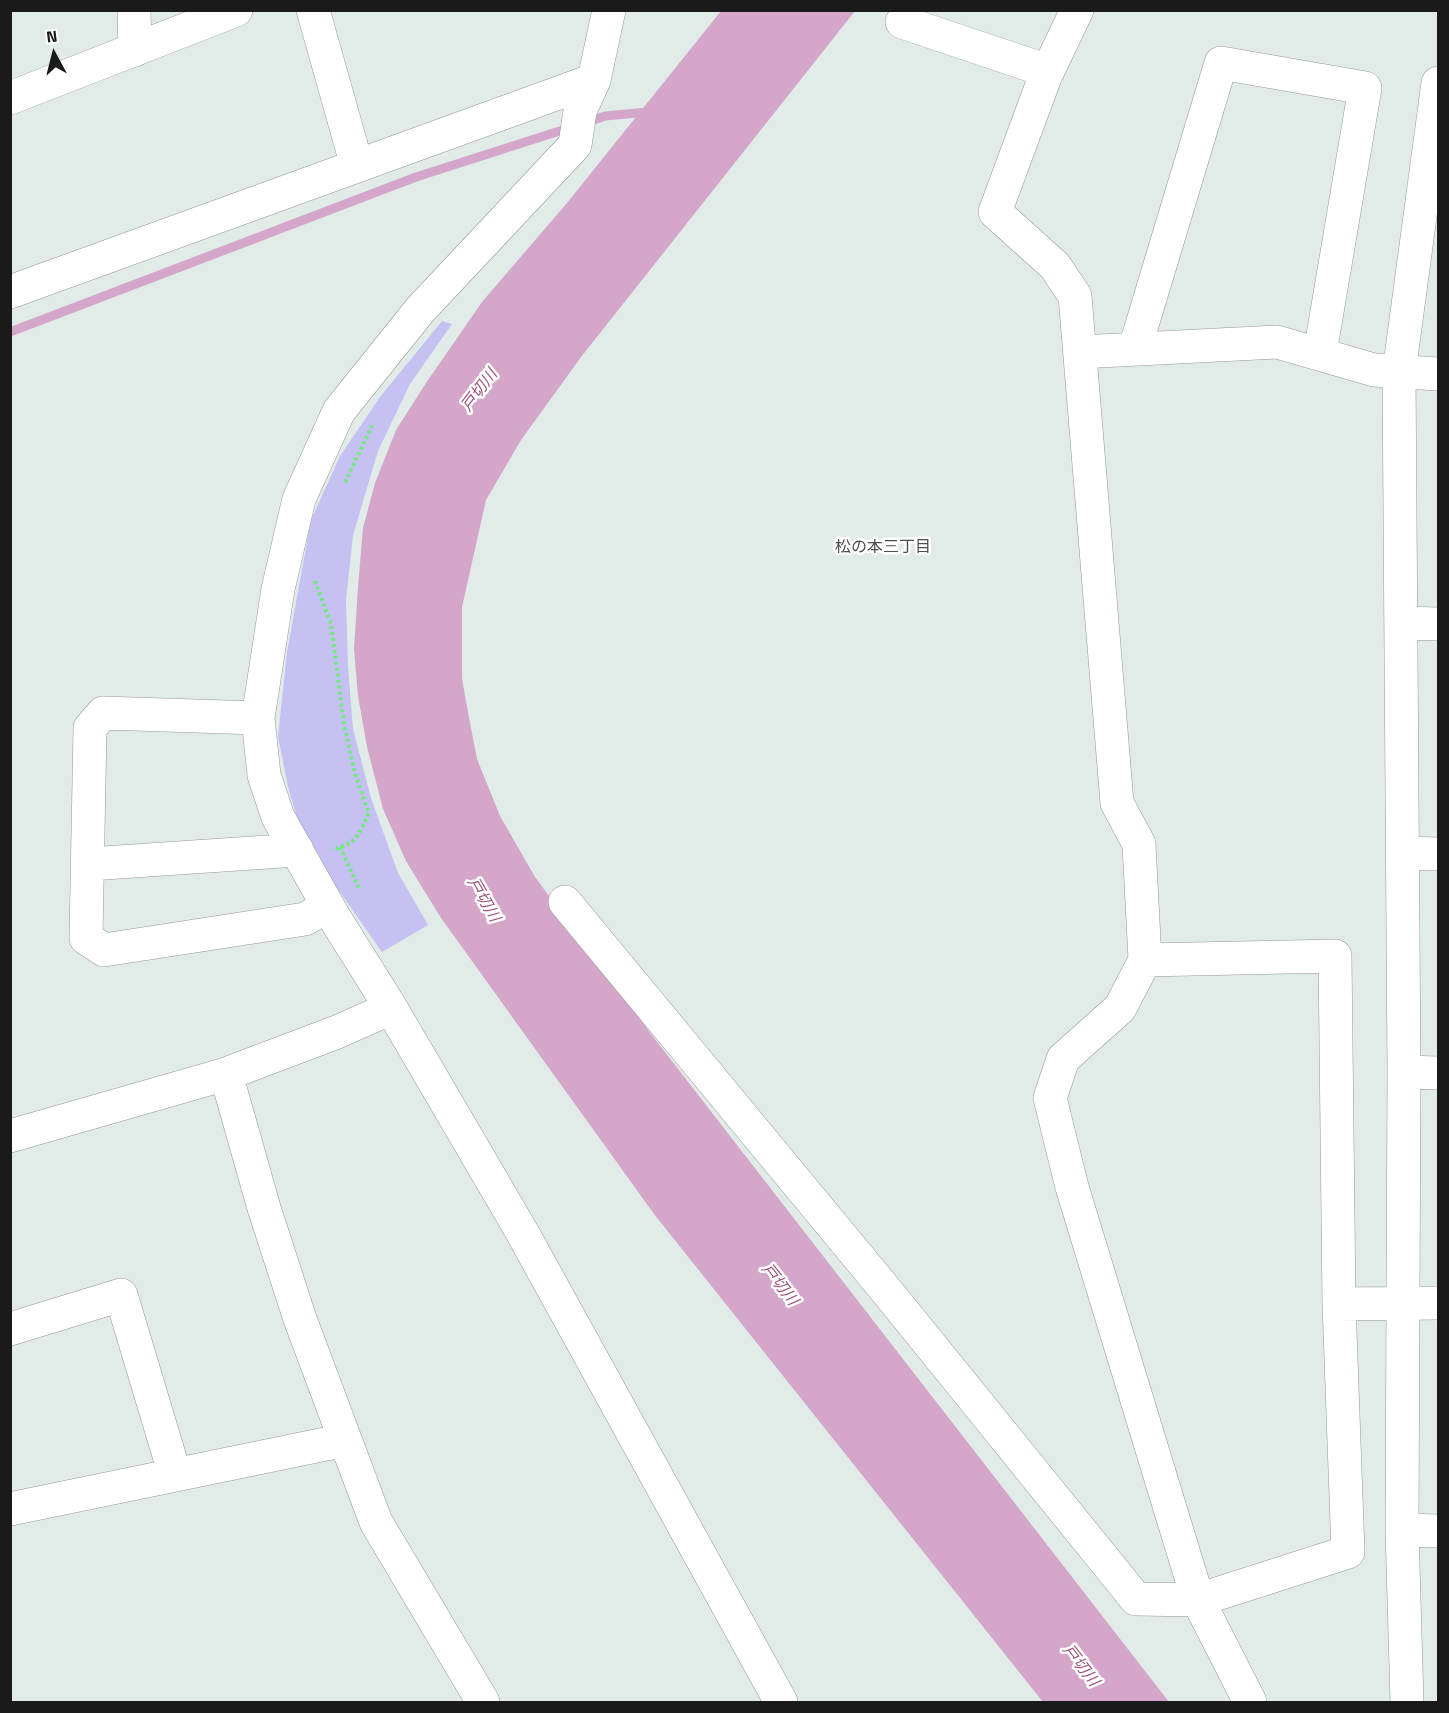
<!DOCTYPE html>
<meta charset="utf-8">
<style>
body{margin:0}
#map{position:relative;width:1449px;height:1713px;overflow:hidden;background:#e1ebe8;font-family:"Titillium Web",sans-serif}
canvas{display:block}
.frame{position:absolute;inset:0;border:12px solid #1a1a1a;pointer-events:none}
.north{position:absolute;left:24px;top:24px;width:60px;height:60px;-webkit-text-stroke:4px #fff;paint-order:stroke;rotate:353deg;font-size:16px;font-weight:700;line-height:24px;text-align:center;color:#1a1a1a}
.north::after{content:'';display:block;margin:auto;width:21px;height:27px;background:#1a1a1a;clip-path:polygon(50% 0,100% 100%,50% 72%,0 100%)}
</style>
<div id="map">
<canvas width="1449" height="1713"></canvas>
<div class="frame"></div>
<div class="north">N</div>
</div>
<script>
const context = document.querySelector('canvas').getContext('2d');
context.lineJoin = 'round';
function fill(path, color) {
  context.fillStyle = color;
  context.fill(path, 'evenodd');
}
function strokePath(path, color, width, dash) {
  context.strokeStyle = color;
  context.lineWidth = width;
  context.lineCap = dash ? 'butt' : 'round';
  context.setLineDash(dash || []);
  context.stroke(path);
}
function write(font, color, halo, rows, align = 'center') {
  context.font = font + ' "Titillium Web","Noto Sans JP",sans-serif';
  context.lineWidth = 5;
  context.setLineDash([]);
  context.textBaseline = 'middle';
  context.strokeStyle = halo;
  context.fillStyle = color;
  for (const [text, x, y, turn = 0] of rows) {
    context.save();
    context.translate(x, y);
    context.rotate((+turn || 0) * Math.PI / 180);
    context.textAlign = isNaN(turn) ? turn : align;
    if (halo) context.strokeText(text, 0, 0);
    context.fillText(text, 0, 0);
    context.restore();
  }
}
const park = new Path2D(`
 M 442,321 L 452,324 L 410,384 L 378,451 L 353,535 L 346,600 L 348,666 L 353,729 L 371,798 L 398,873 L 428,925 L 382,952 L 304,841 L 289,791 L 278,737 L 287,652 L 311,520 L 340,456 L 380,397 Z`);
const water = new Path2D(`
 M 721,11 L 855,11 L 581,357 L 521,440 L 486,500 L 462,607 L 462,679 L 470,723 L 477,759 L 500,816 L 535,877 L 654,1038 L 1169,1702 L 1043,1702 L 654,1214 L 441,918 L 406,861 L 383,809 L 367,747 L 358,696 L 354,649 L 358,587 L 363,528 L 375,483 L 396,430 L 426,383 L 482,302 L 567,203 Z`);
const stream = new Path2D(`
 M 585,123 L 605,116 L 648,112
 M 10,332 L 416,177 L 572,127`);
const path = new Path2D(`
 M 345,482 L 373,424
 M 315,581 L 331,624 L 344,724 L 355,774 L 369,813 C 358,836 358,842 332,850
 M 340,847 L 359,888`);
const minor = new Path2D(`
 M 134,10 L 135,50
 M 313,10 L 357,166
 M 609,10 L 594,80 L 580,111 L 575,145 L 420,310 L 339,411 L 299,499 L 278,589 L 258,718 L 264,775 L 278,817 L 334,917 L 391,1008 L 522,1232 L 781,1702
 M 1077,10 L 1045,77 L 995,212 L 1055,266 L 1075,296 L 1117,803 L 1139,844 L 1145,960 L 1120,1008 L 1063,1059 L 1050,1098 L 1072,1187 L 1198,1600 L 1250,1702
 M 902,22 L 1048,71
 M 10,98 L 236,10
 M 10,292 L 594,80
 M 1135,348 L 1221,63 L 1365,88 L 1320,353
 M 1080,352 L 1277,342 L 1374,370 L 1438,374
 M 1401,623 L 1438,624
 M 258,718 L 103,713 L 90,728 L 86,938 L 104,950 L 305,919 L 328,906
 M 1403,853 L 1438,854
 M 89,864 L 297,850
 M 565,902 L 889,1294 L 1136,1599 L 1198,1600 L 1348,1552 L 1339,1304 L 1335,956 L 1145,960
 M 1404,1072 L 1438,1073
 M 226,1074 L 264,1208 L 300,1319 L 376,1522 L 483,1702
 M 10,1136 L 226,1074 L 337,1032 L 391,1008
 M 1339,1304 L 1438,1303
 M 10,1329 L 121,1295 L 175,1475
 M 10,1509 L 345,1440
 M 1402,1530 L 1438,1531
 M 1407,1702 L 1402,1530 L 1404,1072 L 1399,372 L 1438,83`);
const waterNames = [
 ["戸切川",480,391,-53],
 ["戸切川",483,900,60],
 ["戸切川",779,1285,52],
 ["戸切川",1080,1666,52]
];
const neighbourhoodNames = [
 ["松の本三丁目",883,548]
];
fill(park, '#c5c1f2');
fill(water, '#d4a6c9');
strokePath(stream, '#d4a6c9', 9);
strokePath(minor, '#979797', 34);
strokePath(path, '#74e981', 4, [3, 3]);
strokePath(minor, '#fff', 33);
write('italic 16px', '#9e5378', '#fff', waterNames);
write('16px', '#4d4d4d', '#fff', neighbourhoodNames);
</script>
